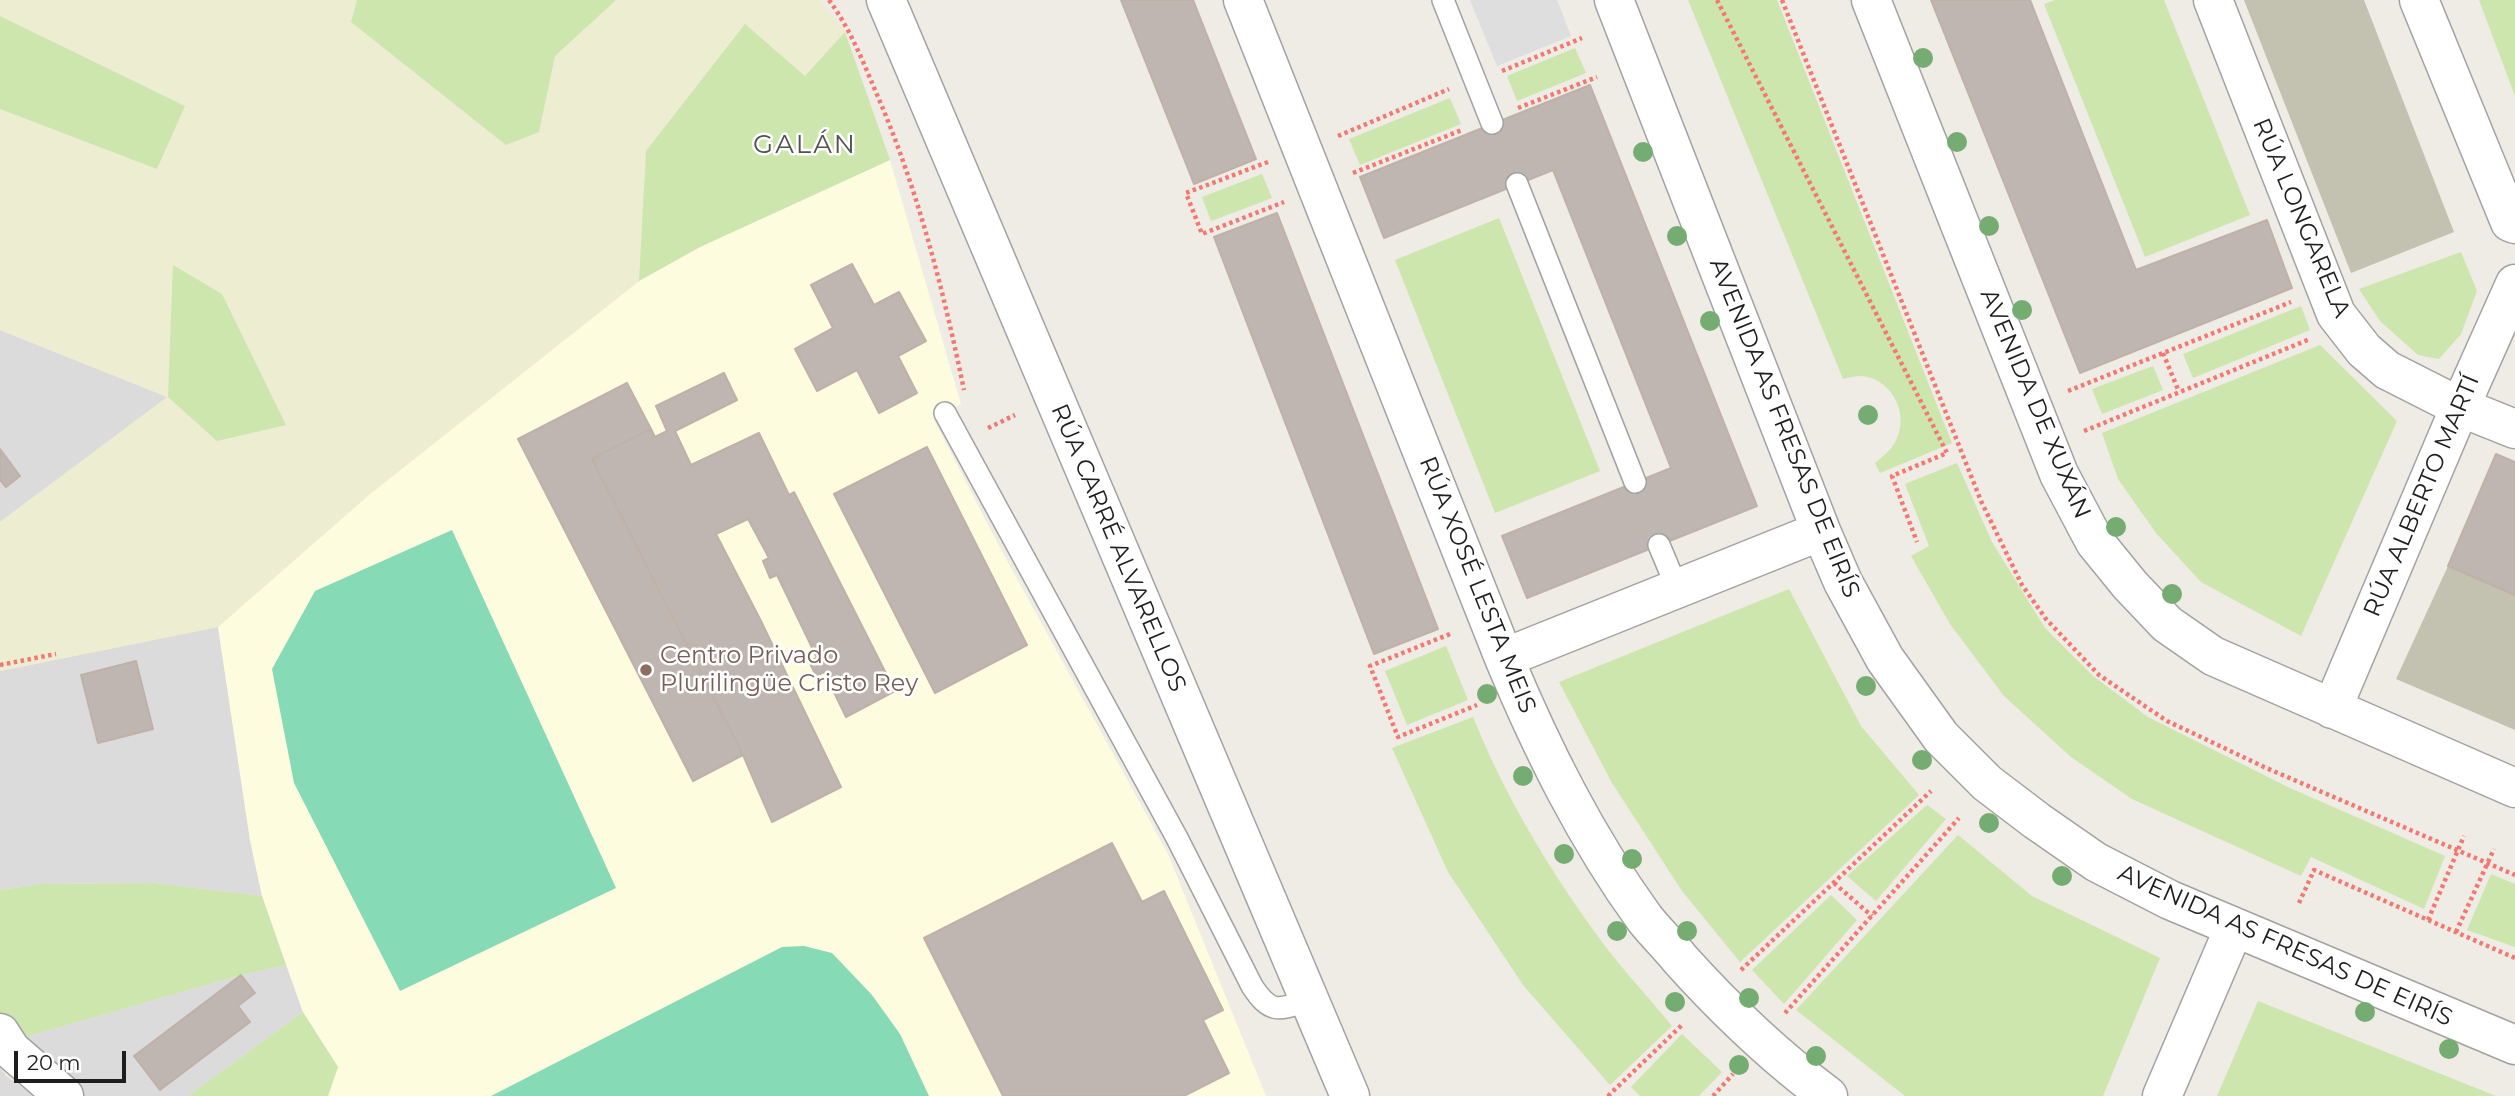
<!DOCTYPE html>
<meta charset="utf-8">
<style>
body{margin:0}
#map{position:relative;width:2515px;height:1096px;overflow:hidden;background:#efebe5;font-family:Montserrat,sans-serif}
canvas{display:block}
.scale{position:absolute;left:14px;top:1051px;width:112px;height:32px;box-sizing:border-box;border:4px solid #1e1e1e;border-top:0;padding-left:9px;font-size:21px;line-height:24px;white-space:nowrap;color:#1e1e1e;-webkit-text-stroke:5px #fff;paint-order:stroke}
</style>
<div id="map">
<canvas width="2515" height="1096"></canvas>
<div class="scale">20 m</div>
</div>
<script>
const context = document.querySelector('canvas').getContext('2d');
context.lineJoin = 'round';
function fill(path, color) {
  context.fillStyle = color;
  context.fill(path, 'evenodd');
}
function strokePath(path, color, width, dash) {
  context.strokeStyle = color;
  context.lineWidth = width;
  context.lineCap = dash ? 'butt' : 'round';
  context.setLineDash(dash || []);
  context.stroke(path);
}
function write(font, color, halo, rows, align = 'center') {
  context.font = font + ' Montserrat,sans-serif';
  context.lineWidth = 5;
  context.setLineDash([]);
  context.textBaseline = 'middle';
  context.strokeStyle = halo;
  context.fillStyle = color;
  for (const [text, x, y, turn = 0] of rows) {
    context.save();
    context.translate(x, y);
    context.rotate((+turn || 0) * Math.PI / 180);
    context.textAlign = isNaN(turn) ? turn : align;
    if (halo) context.strokeText(text, 0, 0);
    context.fillText(text, 0, 0);
    context.restore();
  }
}
const residential = new Path2D(`
 M 0,330 L 168,397 L 0,522 Z
 M 218,627 L 250,840 L 262,896 L 154,883 L 42,884 L 0,890 L 0,671 Z
 M 286,965 L 303,1012 L 188,1096 L 82,1096 L 12,1041 L 241,975 Z
 M 0,1067 L 6,1076 L 35,1096 L 0,1096 Z`);
const education = new Path2D(`
 M 890,160 L 961,404 L 934,420 L 998,544 L 1168,854 L 1266,1096 L 328,1096 L 338,1067 L 303,1012 L 262,896 L 250,840 L 218,627 L 370,494 L 639,281 L 700,247 Z`);
const construction = new Path2D(`
 M 2244,0 L 2364,0 L 2454,232 L 2351,273 Z
 M 2448,566 L 2515,595 L 2515,730 L 2396,679 Z`);
const farmland = new Path2D(`
 M 0,0 L 357,0 L 351,22 L 539,132 L 555,56 L 616,0 L 819,0 L 845,32 L 805,76 L 746,25 L 646,151 L 639,281 L 370,494 L 218,627 L 0,671 L 0,522 L 167,397 L 0,330 L 0,109 L 157,169 L 185,106 L 0,16 ZM 173,266 L 222,294 L 286,425 L 217,441 Z`);
const grass = new Path2D(`
 M 357,0 L 616,0 L 555,56 L 539,132 L 506,145 L 351,22 Z
 M 1688,0 L 1777,0 L 1952,443 L 1880,473 L 1875,463 C 1884,455 1893,449 1897,438 C 1909,411 1890,377 1860,376 C 1854,376 1848,378 1843,379 Z
 M 2055,0 L 2164,0 L 2250,215 L 2145,257 L 2044,4 Z
 M 2479,0 L 2515,0 L 2515,96 Z
 M 0,16 L 185,106 L 157,169 L 0,109 Z
 M 745,24 L 805,76 L 845,32 L 890,160 L 700,247 L 639,281 L 646,151 Z
 M 1575,48 L 1586,73 L 1517,101 L 1507,76 Z
 M 1450,98 L 1461,124 L 1360,165 L 1349,139 Z
 M 1262,174 L 1272,198 L 1211,221 L 1202,197 Z
 M 1499,218 L 1600,471 L 1495,513 L 1395,260 Z
 M 2461,252 L 2477,291 L 2461,334 L 2439,359 L 2418,355 L 2380,321 L 2359,289 Z
 M 173,265 L 222,294 L 286,425 L 217,441 L 168,397 Z
 M 2301,306 L 2310,330 L 2193,378 L 2183,354 Z
 M 2320,345 L 2397,421 L 2301,636 L 2201,582 L 2156,533 L 2118,479 L 2102,433 Z
 M 2153,366 L 2163,390 L 2102,414 L 2092,389 Z
 M 1957,463 L 1992,542 L 2045,628 L 2093,676 L 2148,717 L 2290,788 L 2445,856 L 2424,909 L 2311,857 L 2301,876 L 2132,799 L 2071,757 L 2004,696 L 1950,624 L 1911,556 L 1929,546 L 1905,484 Z
 M 1789,589 L 1861,726 L 1919,795 L 1740,962 L 1682,891 L 1612,783 L 1559,682 Z
 M 1446,646 L 1468,700 L 1407,725 L 1385,671 Z
 M 1473,717 C 1504,794 1546,864 1594,931 C 1617,964 1646,994 1672,1026 L 1610,1085 L 1523,985 L 1448,872 L 1392,748 Z
 M 1927,805 L 1946,819 L 1876,901 L 1847,876 Z
 M 1958,835 L 2032,896 L 2160,958 L 2103,1096 L 1905,1096 L 1796,1010 Z
 M 2491,874 L 2515,884 L 2515,947 L 2467,930 Z
 M 154,883 L 262,896 L 286,965 L 241,975 L 12,1041 L 0,1015 L 0,890 L 42,884 Z
 M 1831,895 L 1857,920 L 1784,1004 L 1752,970 Z
 M 2258,1001 L 2496,1096 L 2217,1096 Z
 M 303,1012 L 338,1067 L 328,1096 L 188,1096 Z
 M 1682,1034 L 1722,1072 L 1699,1096 L 1640,1096 L 1631,1087 Z`);
const pitch = new Path2D(`
 M 452,530 L 616,888 L 400,991 L 294,783 L 272,669 L 315,591 Z
 M 804,946 L 832,953 L 872,995 L 900,1034 L 929,1096 L 491,1096 L 782,947 Z`);
const parking = new Path2D(`
 M 1470,0 L 1557,0 L 1571,36 L 1497,66 Z`);
const building = new Path2D(`
 M 1121,0 L 1193,0 L 1256,159 L 1194,184 Z
 M 1931,0 L 2030,0 L 2136,270 L 2267,220 L 2292,288 L 2080,373 Z
 M 1590,85 L 1757,506 L 1527,598 L 1502,536 L 1671,468 L 1553,170 L 1384,238 L 1360,177 Z
 M 1277,213 L 1438,629 L 1374,654 L 1214,237 Z
 M 852,264 L 874,305 L 899,292 L 926,341 L 898,356 L 917,393 L 879,413 L 857,370 L 817,391 L 795,349 L 833,328 L 811,285 Z
 M 724,373 L 737,400 L 675,431 L 691,465 L 759,433 L 789,495 L 794,492 L 895,691 L 846,717 L 824,672 L 816,676 L 809,661 L 817,658 L 777,575 L 770,578 L 763,561 L 769,558 L 748,519 L 716,534 L 760,619 L 841,787 L 772,822 L 743,755 L 592,459 L 651,429 L 655,437 L 667,431 L 656,406 Z
 M 627,383 L 651,429 L 592,459 L 743,755 L 693,781 L 518,439 Z
 M 927,447 L 1027,645 L 935,693 L 834,494 Z
 M 0,449 L 20,476 L 6,487 L 0,480 Z
 M 2496,454 L 2515,462 L 2515,595 L 2448,566 Z
 M 136,661 L 153,729 L 98,743 L 81,675 Z
 M 1112,843 L 1142,902 L 1164,891 L 1223,1010 L 1203,1020 L 1229,1073 L 1184,1096 L 1003,1096 L 924,938 Z
 M 241,975 L 255,993 L 238,1006 L 250,1022 L 160,1090 L 134,1056 Z`);
const path = new Path2D(`
 M 829,0 C 849,27 862,59 875,90 C 917,186 943,288 964,390
 M 1717,0 L 1947,453 L 1892,476 L 1917,542
 M 1782,0 L 1981,501 L 2022,585 L 2046,619 L 2099,675 L 2167,721 L 2264,767 L 2515,875
 M 1502,71 L 1582,38
 M 1518,108 L 1597,77
 M 1338,136 L 1449,89
 M 1268,162 L 1186,193 L 1202,234 L 1284,202
 M 1353,173 L 1462,130
 M 2163,353 L 2179,392
 M 2068,391 L 2291,302
 M 988,428 L 1015,415
 M 2084,431 L 2310,339
 M 1450,634 L 1370,666 L 1398,737 L 1477,705
 M 0,665 L 56,654
 M 1834,883 L 1872,916
 M 2299,903 L 2314,870 L 2515,958
 M 2428,920 L 2464,836
 M 2456,932 L 2494,849
 M 1741,970 L 1931,791
 M 1785,1013 L 1959,818
 M 1610,1096 L 1609,1095 L 1682,1025
 M 1713,1096 L 1733,1074`);
const service = new Path2D(`
 M 1443,0 L 1492,123
 M 1517,184 L 1635,482
 M 945,413 L 1177,838 L 1252,986 C 1271,1015 1279,1010 1309,1000
 M 1659,545 L 1677,588`);
const minor = new Path2D(`
 M 886,0 L 1350,1096
 M 1243,0 L 1504,658 C 1542,749 1586,838 1645,919 C 1656,933 1669,945 1680,959 C 1725,1009 1774,1056 1828,1096
 M 1614,0 L 1821,531 L 1843,582 L 1885,659 L 1941,737 L 1987,783 L 2037,821 L 2096,862 L 2170,900 L 2515,1045
 M 1871,0 L 2059,474 L 2095,542 L 2130,585 L 2167,624 L 2213,656 L 2515,788
 M 2213,0 L 2336,314 L 2364,350 L 2387,370 L 2460,407 L 2515,429
 M 2419,0 L 2510,222 L 2515,224
 M 1504,658 L 1821,531
 M 2332,709 L 2460,407 L 2515,284
 M 0,1033 L 11,1050 L 64,1096
 M 2162,1096 L 2234,928`);
const trees = [
 [1923,58],
 [1957,142],
 [1643,152],
 [1989,226],
 [1677,236],
 [2022,310],
 [1710,321],
 [1868,415],
 [2116,527],
 [2172,594],
 [1866,686],
 [1487,694],
 [1922,760],
 [1523,776],
 [1989,823],
 [1564,854],
 [1632,859],
 [2062,876],
 [1617,931],
 [1687,931],
 [1749,998],
 [1675,1002],
 [2365,1012],
 [2449,1049],
 [1816,1056],
 [1739,1065]
];
const markers = [
 [646,670,7,"#8d6e63"]
];
const streetNames = [
 ["RÚA LONGARELA",2301,218,67],
 ["AVENIDA DE XUXÁN",2035,404,67],
 ["AVENIDA AS FRESAS DE EIRÍS",1784,428,68],
 ["RÚA ALBERTO MARTÍ",2422,496,-67],
 ["RÚA CARRÉ ALVARELLOS",1118,548,67],
 ["RÚA XOSÉ LESTA MEIS",1477,585,68],
 ["AVENIDA AS FRESAS DE EIRÍS",2285,946,24]
];
const educationNames = [
 ["Centro Privado",660,656],
 ["Plurilingüe Cristo Rey",660,684]
];
const neighbourhoodNames = [
 ["GALÁN",805,145]
];
fill(residential, '#dcdbdb');
fill(education, '#fdfcdf');
fill(construction, '#c3c2b1');
fill(farmland, '#ecedd1');
fill(grass, '#cce6ad');
fill(pitch, '#86dab6');
fill(parking, '#dedede');
fill(building, '#bfb6b1');
strokePath(building, '#c0b1a8', 2);
strokePath(service, '#a2a2a2', 24);
strokePath(minor, '#a2a2a2', 41);
strokePath(path, '#f37872', 4.5, [3.5, 3.5]);
strokePath(service, '#fff', 21);
strokePath(minor, '#fff', 38);
context.fillStyle = '#75ac72';
for (const [x, y] of trees) {
  context.beginPath();
  context.arc(x, y, 10, 0, 2 * Math.PI);
  context.fill();
}
for (const [x, y, r, color] of markers) {
  const dot = new Path2D();
  dot.arc(x, y, r, 0, 2 * Math.PI);
  context.fillStyle = color;
  context.fill(dot);
  strokePath(dot, '#fff', 2.5);
}
write('24px', '#1e1e1e', '#fff', streetNames);
write('24px', '#785e54', '#fff', educationNames, 'left');
context.letterSpacing = '2px';
write('26px', '#515151', '#fff', neighbourhoodNames);
context.letterSpacing = '0px';
</script>
